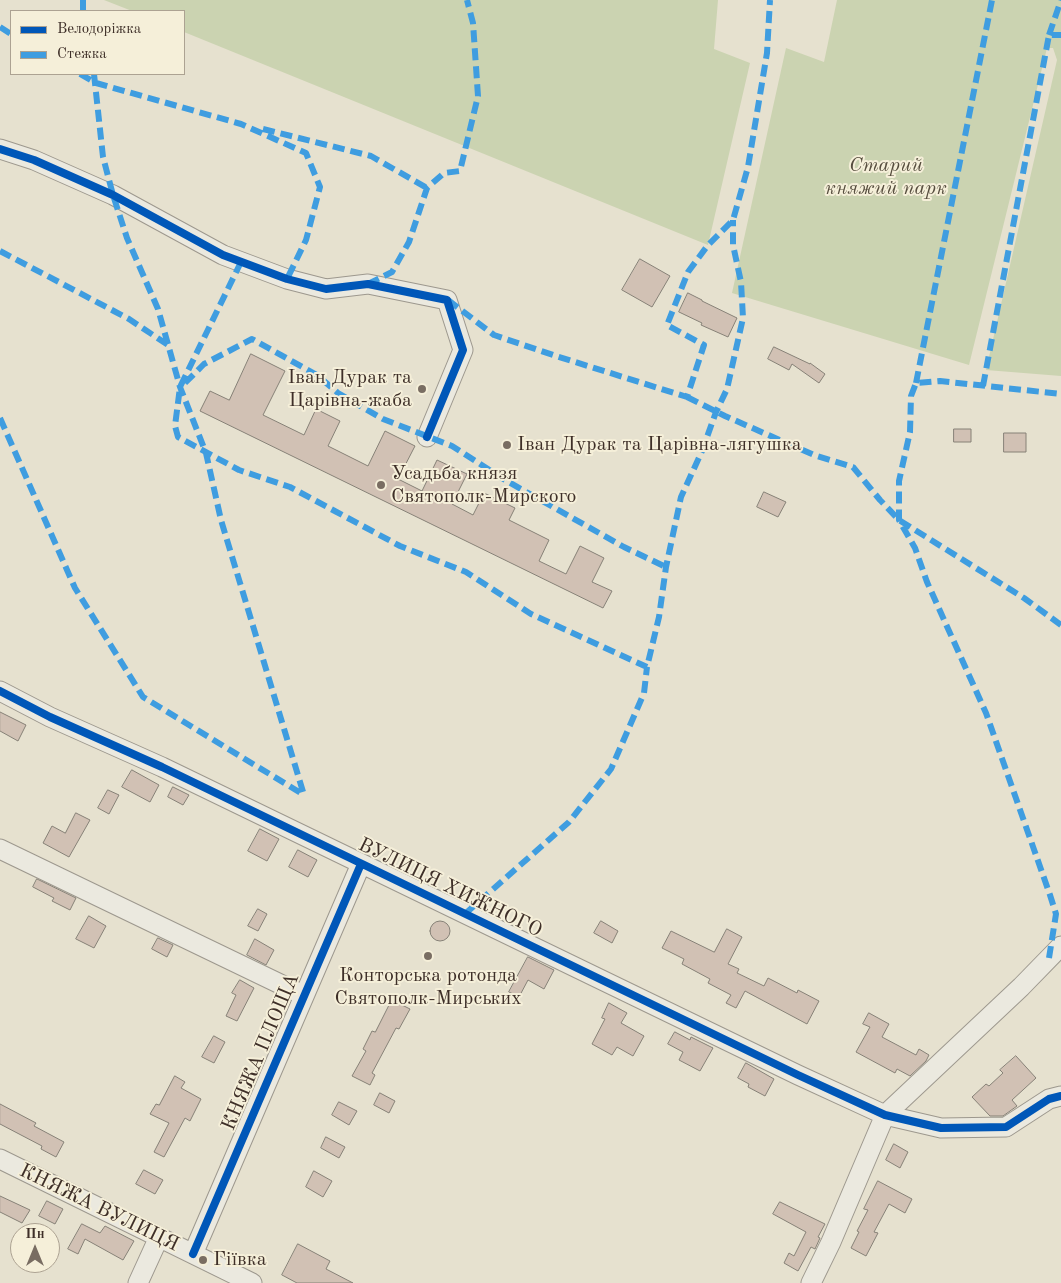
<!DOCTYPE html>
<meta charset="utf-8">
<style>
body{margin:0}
#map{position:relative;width:1061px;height:1283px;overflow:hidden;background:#e6e1cf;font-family:"Old Standard TT",serif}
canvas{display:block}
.legend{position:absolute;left:10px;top:10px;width:175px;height:65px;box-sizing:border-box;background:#f5efd9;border:1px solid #aca292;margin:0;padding:6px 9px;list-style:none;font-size:15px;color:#3e2f28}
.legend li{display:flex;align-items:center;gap:10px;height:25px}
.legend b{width:25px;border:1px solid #aca292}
.north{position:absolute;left:10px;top:1223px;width:50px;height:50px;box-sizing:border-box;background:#f5efd9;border:1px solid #aca292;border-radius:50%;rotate:0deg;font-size:14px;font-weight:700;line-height:20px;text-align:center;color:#3e2f28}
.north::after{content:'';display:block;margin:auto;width:18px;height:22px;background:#796d62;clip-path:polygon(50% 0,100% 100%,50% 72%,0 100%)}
</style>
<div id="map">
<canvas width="1061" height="1283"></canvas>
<ul class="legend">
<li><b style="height:6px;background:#0057b8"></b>Велодоріжка</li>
<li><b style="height:6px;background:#3f9de0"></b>Стежка</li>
</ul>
<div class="north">Пн</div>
</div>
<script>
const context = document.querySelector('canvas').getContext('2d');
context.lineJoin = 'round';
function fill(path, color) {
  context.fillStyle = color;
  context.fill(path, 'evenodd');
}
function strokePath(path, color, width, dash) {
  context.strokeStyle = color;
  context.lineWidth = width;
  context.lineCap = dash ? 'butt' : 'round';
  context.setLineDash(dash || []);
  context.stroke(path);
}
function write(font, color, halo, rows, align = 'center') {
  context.font = font + ' "Old Standard TT",serif';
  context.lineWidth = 4;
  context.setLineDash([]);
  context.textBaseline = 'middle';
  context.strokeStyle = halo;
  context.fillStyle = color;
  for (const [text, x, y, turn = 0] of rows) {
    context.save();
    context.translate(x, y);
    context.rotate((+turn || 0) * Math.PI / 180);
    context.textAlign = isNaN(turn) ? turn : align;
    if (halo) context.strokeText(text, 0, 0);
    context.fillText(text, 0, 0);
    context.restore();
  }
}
const green = new Path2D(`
 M 104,0 L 718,0 L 714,49 L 750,63 L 708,245 L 184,32 L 184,11 L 132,11 Z
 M 837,0 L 1061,0 L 1061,376 L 986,370 L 1057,60 L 1053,48 L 1047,48 L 969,365 L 732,293 L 786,48 L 824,62 Z`);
const building = new Path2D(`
 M 640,259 L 670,276 L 652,307 L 622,290 Z
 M 688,293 L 702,300 L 702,301 L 737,318 L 728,337 L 701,325 L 702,323 L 679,312 Z
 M 774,347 L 810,364 L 810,363 L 825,374 L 819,383 L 792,364 L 789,370 L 768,359 Z
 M 251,354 L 285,371 L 263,415 L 304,435 L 316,409 L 340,421 L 328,446 L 368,466 L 385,431 L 415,446 L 398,479 L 422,491 L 437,460 L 467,474 L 452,504 L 473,515 L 484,493 L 515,508 L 509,520 L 549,540 L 539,561 L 566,574 L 580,546 L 604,558 L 592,582 L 612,591 L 603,608 L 200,411 L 210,391 L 229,400 Z
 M 954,429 L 971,429 L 971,442 L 954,442 Z
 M 1004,433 L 1026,433 L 1026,452 L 1004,452 Z
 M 764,492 L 786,502 L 778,517 L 757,507 Z
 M 0,712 L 26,725 L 18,741 L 0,731 Z
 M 132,770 L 159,785 L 150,802 L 122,787 Z
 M 173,787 L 189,795 L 183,805 L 168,797 Z
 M 108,790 L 119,795 L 109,814 L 98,808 Z
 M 76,813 L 90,820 L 69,857 L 43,843 L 52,826 L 65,833 Z
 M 260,829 L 279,839 L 267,861 L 248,851 Z
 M 298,850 L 317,860 L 308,877 L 289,867 Z
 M 37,879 L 76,898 L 70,910 L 52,901 L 54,898 L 33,887 Z
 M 258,909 L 267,914 L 258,931 L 248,926 Z
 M 89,916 L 106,926 L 94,948 L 76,939 Z
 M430 931a10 10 0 1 1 20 0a10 10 0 1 1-20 0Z
 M 601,921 L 618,931 L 612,943 L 594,933 Z
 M 727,929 L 742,937 L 728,964 L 739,969 L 737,973 L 764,986 L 768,978 L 797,993 L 798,990 L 819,1001 L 807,1024 L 745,991 L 736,1008 L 726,1003 L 731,995 L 708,983 L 710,979 L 682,964 L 684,959 L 662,948 L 671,931 L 714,952 Z
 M 158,938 L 173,945 L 167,957 L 152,949 Z
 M 255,939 L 274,950 L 266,965 L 247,955 Z
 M 528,957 L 554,970 L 544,989 L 528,980 L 519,997 L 509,992 Z
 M 240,980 L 254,988 L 237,1021 L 226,1016 L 236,995 L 232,993 Z
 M 392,1000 L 410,1009 L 399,1029 L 396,1028 L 372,1073 L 375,1075 L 370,1085 L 352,1076 L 366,1051 L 363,1049 L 372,1031 L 375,1032 Z
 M 609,1003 L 627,1013 L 621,1023 L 644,1036 L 633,1056 L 617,1047 L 612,1055 L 592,1044 L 605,1019 L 602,1018 Z
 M 869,1013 L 889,1024 L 882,1037 L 916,1055 L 919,1049 L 929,1055 L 926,1061 L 910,1076 L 897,1069 L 895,1073 L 856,1052 L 870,1027 L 863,1024 Z
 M 675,1032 L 690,1040 L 691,1037 L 713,1048 L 700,1071 L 679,1060 L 683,1052 L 668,1044 Z
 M 214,1036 L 225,1042 L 214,1063 L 202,1057 Z
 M 1016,1056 L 1036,1078 L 1012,1100 L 1017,1106 L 1003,1116 L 990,1116 L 972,1097 L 986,1084 L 989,1086 L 1003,1073 L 1000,1070 Z
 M 746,1063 L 774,1079 L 765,1096 L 748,1087 L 749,1084 L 738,1078 Z
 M 175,1076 L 185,1082 L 181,1088 L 201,1099 L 190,1121 L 185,1118 L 164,1157 L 154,1152 L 169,1123 L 150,1114 L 156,1104 L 159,1105 Z
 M 380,1093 L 395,1101 L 389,1113 L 374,1105 Z
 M 339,1102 L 357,1111 L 349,1125 L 332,1115 Z
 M 0,1104 L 36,1123 L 34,1126 L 64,1142 L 56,1157 L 41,1149 L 42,1146 L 0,1124 Z
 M 326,1137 L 345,1147 L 339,1158 L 321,1148 Z
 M 894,1144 L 908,1152 L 900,1168 L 886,1160 Z
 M 144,1170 L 163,1180 L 155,1194 L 136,1184 Z
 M 314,1171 L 332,1181 L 323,1197 L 306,1187 Z
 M 878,1181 L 912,1199 L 905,1213 L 889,1204 L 874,1232 L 878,1233 L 866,1256 L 851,1248 L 859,1232 L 857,1231 L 868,1210 L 864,1209 Z
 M 0,1196 L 30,1210 L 22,1223 L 0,1212 Z
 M 47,1201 L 63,1209 L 55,1224 L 39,1216 Z
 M 780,1202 L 825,1224 L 818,1237 L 820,1238 L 815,1249 L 811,1247 L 798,1271 L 784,1263 L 789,1253 L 794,1256 L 806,1232 L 773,1214 Z
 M 82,1224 L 100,1233 L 105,1226 L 134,1241 L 123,1260 L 85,1239 L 78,1254 L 68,1249 Z
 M 298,1244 L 330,1261 L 326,1269 L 353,1283 L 297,1283 L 282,1275 Z`);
const minor = new Path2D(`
 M 0,149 L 34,160 L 113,195 L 223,255 L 287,279 L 326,289 L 368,284 L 447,300 L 463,350 L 427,437
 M 0,691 L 50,717 L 162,767 L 798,1075 L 885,1115 L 941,1128 L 1006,1127 L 1049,1099 L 1061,1096
 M 0,849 L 303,995
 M 0,1159 L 252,1283
 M 193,1254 L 361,864
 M 138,1283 L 159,1237
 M 811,1283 L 831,1242 L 885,1115 L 1021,987 L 1061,946`);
const quiet = new Path2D(`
 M 83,0 L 83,11
 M 0,27 L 11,34
 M 1049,35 L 1061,0
 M 80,74 L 96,83 L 241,124 L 306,153 L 320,187 L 306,240 L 287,279
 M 94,74 L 103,157 L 113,195 L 127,238 L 158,309 L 180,387 L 206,453 L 221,520 L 304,795
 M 263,129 L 371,156 L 427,188
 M 0,251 L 129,319 L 168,345
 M 241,262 L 180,387 L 175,426 L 178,437 L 239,470 L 290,487 L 400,546 L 466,572 L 531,614 L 647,667 L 659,617 L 666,567 L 681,497 L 702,451 L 716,412 L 727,389 L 743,318 L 741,282 L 733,245 L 733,220
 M 368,284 L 392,272 L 409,242 L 427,188 L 444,173 L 460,171 L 478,96 L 473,23 L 467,0
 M 448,300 L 494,335 L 556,356 L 687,397 L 704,345 L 667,325 L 688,272 L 708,245 L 733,220 L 748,167 L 767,53 L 770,0
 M 185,383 L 204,364 L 252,339 L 317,375 L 338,393 L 383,419 L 452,446 L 505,480 L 624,547 L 666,567
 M 916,383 L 992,0
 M 983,386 L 1049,35 L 1061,35
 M 687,397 L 725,416 L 814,455 L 853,467 L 880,500 L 899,520 L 1024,598 L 1061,625
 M 0,418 L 75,588 L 143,697 L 304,795
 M 466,913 L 569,822 L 611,769 L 644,693 L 647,667
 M 1049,958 L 1056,914 L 1050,895 L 986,713 L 927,582 L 915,548 L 899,520 L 899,481 L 910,432 L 911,396 L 916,383 L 940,381 L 1061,394`);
const cycleway = new Path2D(`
 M 0,149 L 34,160 L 113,195 L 223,255 L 287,279 L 326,289 L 368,284 L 447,300 L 463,350 L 427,437
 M 0,691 L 50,717 L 162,767 L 798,1075 L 885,1115 L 941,1128 L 1006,1127 L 1049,1099 L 1061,1096
 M 193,1254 L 361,864`);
const markers = [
 [422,389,5,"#796d62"],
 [507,445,5,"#796d62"],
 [381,485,5,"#796d62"],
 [428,956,5,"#796d62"],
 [203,1260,5,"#796d62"]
];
const parkNames = [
 ["Старий",886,166],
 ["княжий парк",886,189]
];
const poiNames = [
 ["Іван Дурак та",412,378,"right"],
 ["Царівна-жаба",412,401,"right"],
 ["Іван Дурак та Царівна-лягушка",517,445],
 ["Усадьба князя",391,474],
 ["Святополк-Мирского",391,497],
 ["Конторська ротонда",428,976,"center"],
 ["Святополк-Мирських",428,999,"center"],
 ["Гіївка",213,1260]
];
const streetNames = [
 ["ВУЛИЦЯ ХИЖНОГО",450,888,26],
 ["КНЯЖА ПЛОЩА",261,1052,-67],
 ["КНЯЖА ВУЛИЦЯ",99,1208,26]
];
fill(green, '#cbd3b1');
fill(building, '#d1c1b4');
strokePath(building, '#868177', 1);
strokePath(minor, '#9d988e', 21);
strokePath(minor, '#ebe9df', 19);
strokePath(quiet, '#3f9de0', 6, [12, 6]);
strokePath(cycleway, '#0057b8', 8);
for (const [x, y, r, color] of markers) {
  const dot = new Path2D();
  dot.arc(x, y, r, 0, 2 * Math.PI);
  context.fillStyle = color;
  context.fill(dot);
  strokePath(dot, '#f5efd9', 2);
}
write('italic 20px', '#564d3e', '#f5efd9', parkNames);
write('20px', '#3e2f28', '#f5efd9', poiNames, 'left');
write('20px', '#3e2f28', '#f5efd9', streetNames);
</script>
